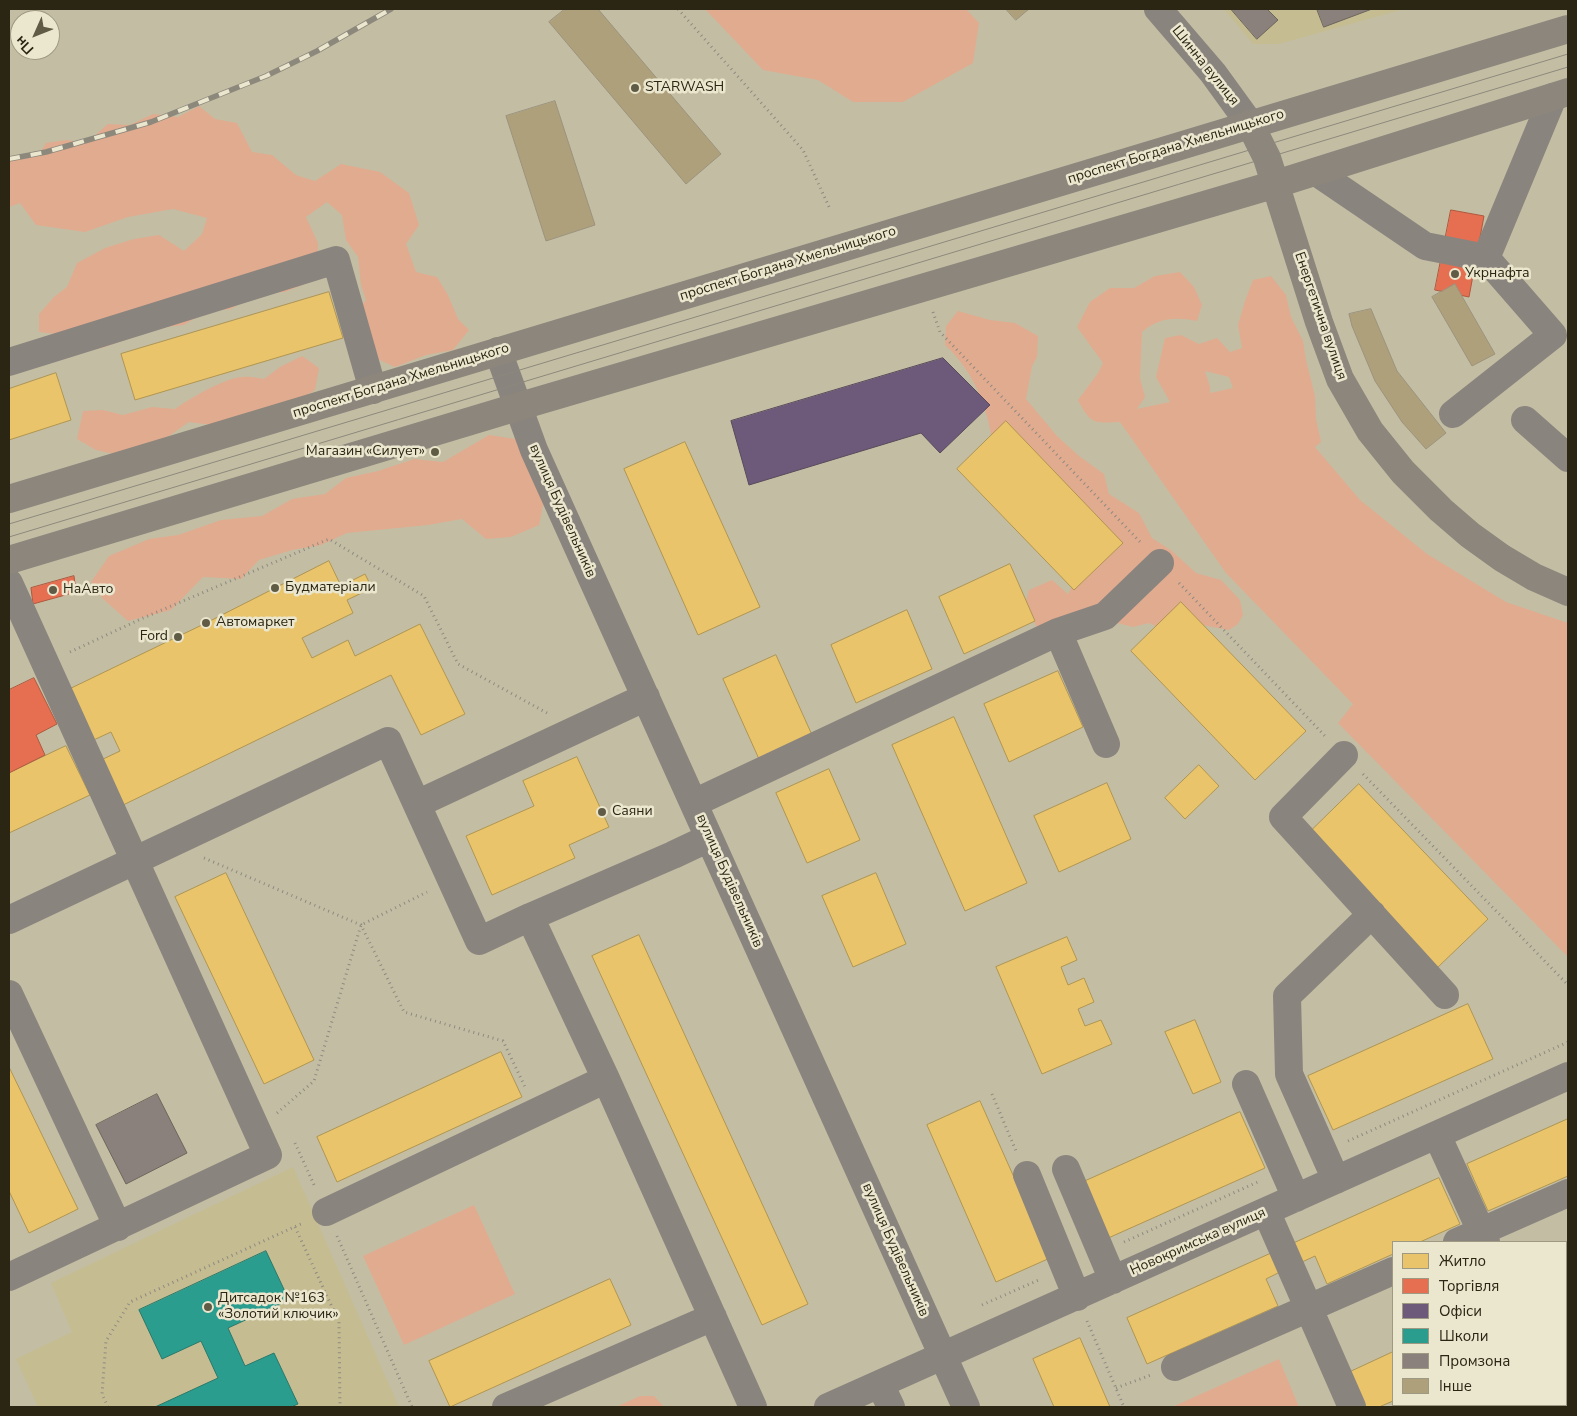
<!DOCTYPE html>
<meta charset="utf-8">
<style>
body{margin:0}
#map{position:relative;width:1577px;height:1416px;overflow:hidden;background:#c3bea3;font-family:"Nunito Sans",sans-serif}
canvas{display:block}
.frame{position:absolute;inset:0;border:10px solid #2a2613;pointer-events:none}
.legend{position:absolute;left:1392px;top:1241px;width:175px;height:165px;box-sizing:border-box;background:#ebe6ce;border:1px solid #9e9983;margin:0;padding:6px 9px;list-style:none;font-size:15px;color:#2a2613}
.legend li{display:flex;align-items:center;gap:10px;height:25px}
.legend b{width:25px;border:1px solid #9e9983}
.north{position:absolute;left:10px;top:10px;width:50px;height:50px;box-sizing:border-box;background:#ebe6ce;border:1px solid #9e9983;border-radius:50%;rotate:226deg;font-size:14px;font-weight:700;line-height:20px;text-align:center;color:#2a2613}
.north::after{content:'';display:block;margin:auto;width:18px;height:22px;background:#605b45;clip-path:polygon(50% 0,100% 100%,50% 72%,0 100%)}
</style>
<div id="map">
<canvas width="1577" height="1416"></canvas>
<div class="frame"></div>
<ul class="legend">
<li><b style="height:14px;background:#e9c46a"></b>Житло</li>
<li><b style="height:14px;background:#e76f51"></b>Торгівля</li>
<li><b style="height:14px;background:#6d597a"></b>Офіси</li>
<li><b style="height:14px;background:#2a9d8f"></b>Школи</li>
<li><b style="height:14px;background:#8a817c"></b>Промзона</li>
<li><b style="height:14px;background:#aea07a"></b>Інше</li>
</ul>
<div class="north">Пн</div>
</div>
<script>
const context = document.querySelector('canvas').getContext('2d');
context.lineJoin = 'round';
function fill(path, color) {
  context.fillStyle = color;
  context.fill(path, 'evenodd');
}
function strokePath(path, color, width, dash) {
  context.strokeStyle = color;
  context.lineWidth = width;
  context.lineCap = dash ? 'butt' : 'round';
  context.setLineDash(dash || []);
  context.stroke(path);
}
function write(font, color, halo, rows, align = 'center') {
  context.font = font + ' "Nunito Sans",sans-serif';
  context.lineWidth = 5;
  context.setLineDash([]);
  context.textBaseline = 'middle';
  context.strokeStyle = halo;
  context.fillStyle = color;
  for (const [text, x, y, turn = 0] of rows) {
    context.save();
    context.translate(x, y);
    context.rotate((+turn || 0) * Math.PI / 180);
    context.textAlign = isNaN(turn) ? turn : align;
    if (halo) context.strokeText(text, 0, 0);
    context.fillText(text, 0, 0);
    context.restore();
  }
}
const built = new Path2D(`
 M 1224,9 L 1404,9 L 1279,44 L 1253,44 Z
 M 293,1167 L 399,1407 L 38,1407 L 16,1359 L 72,1332 L 51,1283 Z`);
const green = new Path2D(`
 M 705,9 L 966,9 L 979,23 L 973,63 L 903,102 L 853,102 L 818,80 L 763,70 Z
 M 199,106 L 215,119 L 237,123 L 252,152 L 272,155 L 296,175 L 315,181 L 341,164 L 380,172 L 409,193 L 419,225 L 406,244 L 416,272 L 437,277 L 448,295 L 458,319 L 469,330 L 453,350 L 426,355 L 395,367 L 371,356 L 350,320 L 366,300 L 361,285 L 358,257 L 346,240 L 342,215 L 327,202 L 306,217 L 318,243 L 317,279 L 285,292 L 257,293 L 231,309 L 205,312 L 184,325 L 158,328 L 102,348 L 80,350 L 65,335 L 39,332 L 39,314 L 54,297 L 67,287 L 77,263 L 105,248 L 134,239 L 159,235 L 184,251 L 202,234 L 207,218 L 173,209 L 128,217 L 85,232 L 36,225 L 20,203 L 9,207 L 9,160 L 38,156 L 46,143 L 67,140 L 86,143 L 108,124 L 130,125 L 153,114 L 178,117 Z
 M 1180,272 L 1194,287 L 1202,305 L 1197,321 C 1175,317 1160,317 1142,332 L 1140,378 L 1145,397 L 1137,409 L 1170,402 L 1156,377 L 1165,338 L 1181,335 L 1199,344 L 1217,338 L 1230,352 L 1242,348 L 1238,325 L 1245,301 L 1253,280 L 1271,276 L 1286,295 L 1291,317 L 1303,341 L 1306,360 L 1315,396 L 1316,419 L 1321,442 L 1315,447 L 1360,500 L 1427,554 L 1506,602 L 1568,623 L 1568,957 L 1338,723 L 1353,704 L 1226,573 L 1120,422 C 1094,423 1091,425 1078,400 L 1098,373 L 1103,363 L 1077,327 L 1090,302 L 1110,288 L 1134,288 L 1155,276 ZM 1205,371 L 1229,377 L 1233,388 L 1210,393 L 1210,387 Z
 M 958,311 L 990,320 L 1015,323 L 1038,336 L 1037,357 L 1032,366 L 1026,399 L 1057,436 L 1079,456 L 1104,474 L 1109,494 L 1139,513 L 1152,538 L 1172,551 L 1196,573 L 1221,580 L 1240,600 L 1243,615 L 1238,624 L 1229,630 L 1197,624 L 1167,631 L 1149,623 L 1133,627 L 1117,623 L 1058,630 L 1036,626 L 1026,601 L 1029,590 L 1052,580 L 1068,594 L 1079,573 L 1006,445 L 991,434 C 985,400 971,369 945,345 L 946,326 Z
 M 302,356 L 319,368 L 315,390 L 298,401 L 212,425 L 189,422 L 166,438 L 122,456 L 96,450 L 77,439 L 83,411 L 103,410 L 123,415 L 152,407 L 175,409 C 189,399 226,377 243,377 C 250,376 257,378 264,379 L 280,367 Z
 M 489,435 L 522,440 L 546,491 L 539,525 L 511,537 L 486,539 L 462,519 L 428,525 L 347,533 L 321,545 L 292,550 L 259,560 L 241,579 L 203,577 L 171,610 L 128,621 L 102,598 L 91,582 L 109,556 L 149,539 L 178,535 L 221,520 L 262,516 L 292,499 L 325,494 L 346,478 L 378,471 L 414,459 L 443,462 Z
 M 474,1205 L 515,1294 L 404,1345 L 363,1256 Z
 M 1279,1359 L 1299,1407 L 1172,1407 Z
 M 640,1396 L 654,1396 L 664,1407 L 616,1407 Z`);
const homes = new Path2D(`
 M 329,292 L 343,338 L 135,400 L 121,354 Z
 M 56,373 L 71,420 L 9,440 L 9,389 Z
 M 1006,421 L 1123,543 L 1074,590 L 957,469 Z
 M 685,442 L 760,607 L 698,635 L 624,469 Z
 M 329,561 L 341,586 L 365,574 L 372,588 L 347,600 L 353,613 L 302,638 L 312,658 L 348,640 L 355,656 L 420,624 L 465,714 L 421,735 L 391,675 L 121,806 L 99,761 L 120,751 L 111,732 L 87,743 L 63,692 L 206,623 Z
 M 1010,564 L 1035,621 L 964,654 L 939,597 Z
 M 1181,602 L 1306,731 L 1255,780 L 1131,651 Z
 M 907,610 L 932,669 L 856,703 L 831,645 Z
 M 776,655 L 812,735 L 759,759 L 723,679 Z
 M 1058,671 L 1083,727 L 1009,762 L 984,704 Z
 M 954,717 L 1027,883 L 965,911 L 892,745 Z
 M 66,746 L 90,795 L 9,833 L 9,773 Z
 M 577,757 L 609,827 L 569,845 L 575,858 L 492,895 L 466,836 L 534,806 L 523,781 Z
 M 1199,765 L 1219,786 L 1185,819 L 1165,798 Z
 M 829,769 L 860,840 L 807,863 L 776,793 Z
 M 1107,783 L 1131,839 L 1059,872 L 1034,816 Z
 M 1359,784 L 1488,919 L 1437,968 L 1308,834 Z
 M 226,873 L 314,1060 L 264,1084 L 175,897 Z
 M 876,873 L 906,944 L 853,967 L 822,896 Z
 M 639,935 L 808,1304 L 762,1325 L 592,956 Z
 M 1067,937 L 1077,960 L 1061,967 L 1068,985 L 1084,978 L 1094,1002 L 1078,1009 L 1085,1026 L 1101,1020 L 1112,1044 L 1042,1074 L 996,967 Z
 M 1468,1004 L 1493,1059 L 1333,1130 L 1308,1076 Z
 M 1195,1020 L 1221,1082 L 1193,1094 L 1165,1032 Z
 M 501,1052 L 522,1097 L 337,1182 L 317,1137 Z
 M 9,1067 L 78,1209 L 29,1233 L 9,1191 Z
 M 980,1101 L 1050,1258 L 996,1282 L 927,1125 Z
 M 1240,1112 L 1265,1168 L 1106,1239 L 1081,1183 Z
 M 1568,1119 L 1568,1176 L 1488,1211 L 1467,1164 Z
 M 1439,1178 L 1460,1224 L 1420,1242 L 1393,1242 L 1393,1254 L 1327,1284 L 1315,1256 L 1300,1263 L 1292,1244 Z
 M 1272,1253 L 1280,1272 L 1266,1279 L 1278,1306 L 1147,1364 L 1127,1318 Z
 M 610,1279 L 631,1325 L 450,1407 L 429,1361 Z
 M 1568,1284 L 1568,1341 L 1566,1342 L 1566,1285 Z
 M 1080,1338 L 1094,1370 L 1110,1407 L 1054,1407 L 1033,1359 Z
 M 1393,1352 L 1393,1401 L 1379,1407 L 1366,1407 L 1350,1372 Z`);
const shops = new Path2D(`
 M 1451,210 L 1484,216 L 1469,297 L 1435,290 Z
 M 74,576 L 76,592 L 33,604 L 31,588 Z
 M 34,678 L 57,724 L 36,735 L 45,755 L 9,773 L 9,690 Z`);
const offices = new Path2D(`
 M 943,358 L 990,405 L 940,453 L 921,433 L 749,485 L 731,421 Z`);
const schools = new Path2D(`
 M 266,1251 L 289,1300 L 228,1328 L 245,1366 L 274,1353 L 298,1404 L 291,1407 L 155,1407 L 218,1378 L 201,1341 L 162,1359 L 139,1310 Z`);
const industry = new Path2D(`
 M 1231,9 L 1267,9 L 1278,20 L 1257,39 Z
 M 1317,9 L 1372,9 L 1324,27 Z
 M 157,1094 L 187,1153 L 126,1184 L 96,1125 Z`);
const building = new Path2D(`
 M 565,9 L 598,9 L 721,154 L 686,184 L 549,22 Z
 M 1006,9 L 1029,9 L 1016,20 Z
 M 555,101 L 595,225 L 546,241 L 506,116 Z
 M 1455,284 L 1495,354 L 1472,366 L 1432,297 Z
 M 1371,309 L 1397,371 L 1446,433 L 1426,449 L 1402,422 L 1375,381 L 1352,326 L 1349,314 Z`);
const path = new Path2D(`
 M 678,9 L 803,150 L 830,209
 M 933,312 L 940,332 L 1142,544
 M 1179,583 L 1325,736
 M 70,652 L 143,618 L 329,539 L 424,596 L 458,664 L 547,713
 M 1363,774 L 1568,985
 M 204,858 L 361,925 L 404,1012 L 503,1041 L 526,1089
 M 992,1094 L 1016,1151
 M 277,1113 L 314,1081 L 361,925 L 427,892
 M 1348,1141 L 1568,1042
 M 295,1143 L 315,1187
 M 295,1227 L 339,1322 L 340,1407
 M 337,1236 L 412,1407
 M 1124,1242 L 1260,1181
 M 982,1305 L 1041,1279
 M 1087,1321 L 1124,1407
 M 1116,1388 L 1151,1375
 M 108,1407 L 102,1394 L 106,1341 L 130,1302 L 303,1223`);
const minor = new Path2D(`
 M 1158,9 L 1213,73 L 1250,124
 M 1316,172 L 1425,246 L 1486,258 L 1553,97
 M 498,351 L 534,450 L 966,1407
 M 9,362 L 336,260 L 373,390
 M 1453,414 L 1553,335 L 1486,258
 M 1525,420 L 1568,458
 M 9,583 L 268,1155 L 9,1277
 M 1058,632 L 1106,744
 M 1344,755 L 1283,817 L 1445,995
 M 694,803 L 1058,632 L 1105,616 L 1160,563
 M 417,804 L 646,697
 M 530,917 L 673,855 L 709,838
 M 9,920 L 388,741 L 479,941 L 530,917 L 606,1079 L 753,1407
 M 9,994 L 118,1227
 M 1246,1084 L 1296,1198
 M 1437,1135 L 1486,1242
 M 1066,1169 L 1113,1280
 M 1027,1175 L 1077,1297
 M 1336,1180 L 1289,1074 L 1287,996 L 1372,914
 M 1266,1211 L 1352,1407
 M 326,1212 L 606,1079
 M 1457,1242 L 1568,1193
 M 1566,1350 L 1568,1349
 M 1175,1367 L 1393,1271
 M 880,1384 L 891,1407
 M 1560,1405 L 1561,1407
 M 506,1407 L 713,1317
 M 828,1407 L 1568,1076`);
const major = new Path2D(`
 M 1250,124 L 1267,158 L 1319,322 L 1340,379 L 1370,431 L 1403,472 L 1441,510 L 1470,535 L 1502,558 L 1534,577 L 1568,592
 M 9,499 L 1568,29
 M 9,560 L 517,407 L 1276,184 L 1568,92`);
const tram = new Path2D(`
 M 9,524 L 1568,54
 M 9,537 L 1568,67`);
const rail = new Path2D(`
 M 9,159 L 46,152 L 151,122 L 266,76 L 317,51 L 391,9`);
const markers = [
 [635,88,5,"#605b45"],
 [1455,274,5,"#605b45"],
 [435,452,5,"#605b45"],
 [275,588,5,"#605b45"],
 [53,590,5,"#605b45"],
 [206,623,5,"#605b45"],
 [178,637,5,"#605b45"],
 [602,812,5,"#605b45"],
 [208,1307,5,"#605b45"]
];
const streetNames = [
 ["Шинна вулиця",1205,66,51],
 ["проспект Богдана Хмельницького",1176,147,-17],
 ["проспект Богдана Хмельницького",788,264,-17],
 ["Енергетична вулиця",1320,316,71],
 ["проспект Богдана Хмельницького",401,381,-17],
 ["вулиця Будівельників",562,511,66],
 ["вулиця Будівельників",729,881,66],
 ["Новокримська вулиця",1198,1242,-24],
 ["вулиця Будівельників",895,1250,66]
];
const poiNames = [
 ["STARWASH",645,88],
 ["Укрнафта",1465,274],
 ["Магазин «Силует»",425,452,"right"],
 ["Будматеріали",285,588],
 ["НаАвто",63,590],
 ["Автомаркет",216,623],
 ["Ford",168,637,"right"],
 ["Саяни",612,812],
 ["Дитсадок №163",218,1299],
 ["«Золотий ключик»",218,1315]
];
fill(built, '#c5bc91');
fill(green, '#e1ab8f');
fill(homes, '#e9c46a');
strokePath(homes, '#b09550', 1);
fill(shops, '#e76f51');
strokePath(shops, '#ae593e', 1);
fill(offices, '#6d597a');
strokePath(offices, '#594a5b', 1);
fill(schools, '#2a9d8f');
strokePath(schools, '#2a796a', 1);
fill(industry, '#8a817c');
strokePath(industry, '#6d665c', 1);
fill(building, '#aea07a');
strokePath(building, '#9b937f', 1);
strokePath(path, '#8e8980', 3, [1, 4]);
strokePath(minor, '#8a847f', 28);
strokePath(major, '#8c867c', 28);
strokePath(tram, '#8d887c', 1);
strokePath(rail, '#8d887c', 5.5);
strokePath(rail, '#ebe6ce', 4, [11]);
for (const [x, y, r, color] of markers) {
  const dot = new Path2D();
  dot.arc(x, y, r, 0, 2 * Math.PI);
  context.fillStyle = color;
  context.fill(dot);
  strokePath(dot, '#ebe6ce', 2);
}
write('14px', '#2a2613', '#ebe6ce', streetNames);
write('14px', '#2a2613', '#ebe6ce', poiNames, 'left');
</script>
